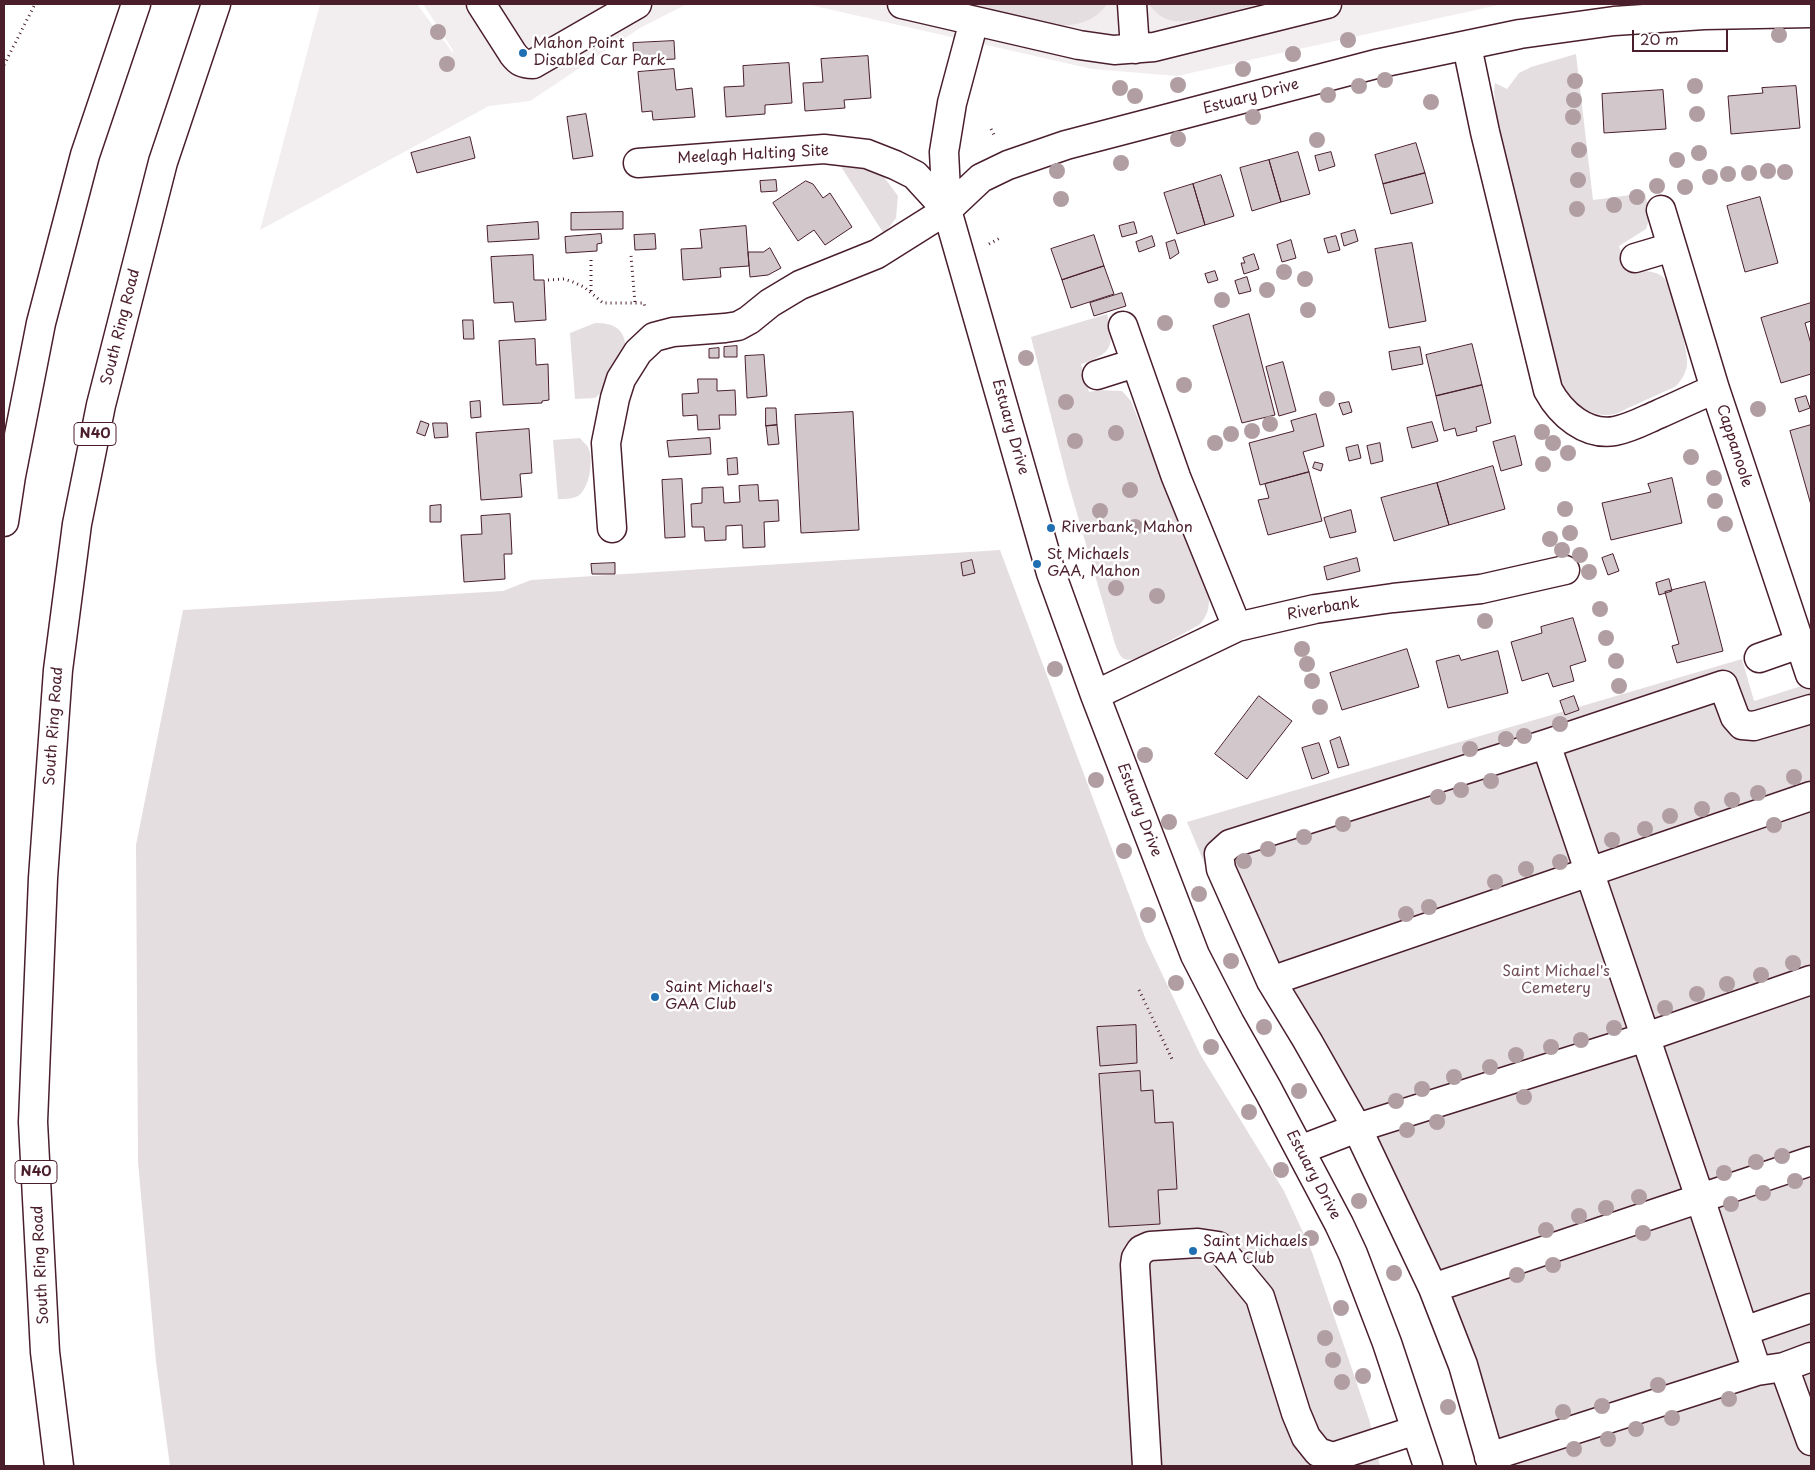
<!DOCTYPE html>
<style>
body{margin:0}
#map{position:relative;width:1815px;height:1470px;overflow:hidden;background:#fff;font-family:"Playpen Sans",sans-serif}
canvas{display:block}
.frame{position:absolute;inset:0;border:5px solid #4a1f2b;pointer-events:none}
.scale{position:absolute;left:1632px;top:30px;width:96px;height:22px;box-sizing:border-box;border:2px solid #4a1f2b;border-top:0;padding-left:6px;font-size:15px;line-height:18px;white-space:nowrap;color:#4a1f2b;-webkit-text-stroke:4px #fff;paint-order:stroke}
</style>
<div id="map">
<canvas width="1815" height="1470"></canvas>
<div class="frame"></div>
<div class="scale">20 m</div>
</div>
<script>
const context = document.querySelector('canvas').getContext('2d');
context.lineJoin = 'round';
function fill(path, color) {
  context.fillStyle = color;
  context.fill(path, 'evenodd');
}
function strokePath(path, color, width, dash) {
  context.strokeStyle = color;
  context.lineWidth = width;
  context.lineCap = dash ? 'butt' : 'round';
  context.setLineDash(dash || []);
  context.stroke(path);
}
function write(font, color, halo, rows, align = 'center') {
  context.font = font + ' "Playpen Sans",sans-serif';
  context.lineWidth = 5;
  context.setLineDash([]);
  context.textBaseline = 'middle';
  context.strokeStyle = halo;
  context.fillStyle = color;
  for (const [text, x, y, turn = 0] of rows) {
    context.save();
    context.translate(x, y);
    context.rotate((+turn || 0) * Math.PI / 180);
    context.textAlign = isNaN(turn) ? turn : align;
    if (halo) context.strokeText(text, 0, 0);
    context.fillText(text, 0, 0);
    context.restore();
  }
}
const built = new Path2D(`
 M 320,4 L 417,4 L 453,53 L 453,50 L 423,4 L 687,4 L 640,28 L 530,101 L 489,106 L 260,230 Z
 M 806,4 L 1503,4 L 1177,76 L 1092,69 Z`);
const green = new Path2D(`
 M 979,4 L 1107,4 C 1079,45 1017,16 979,5 Z
 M 1149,4 L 1259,4 C 1239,9 1192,24 1174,21 C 1164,20 1154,12 1149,4 Z
 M 1576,54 L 1593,200 L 1645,193 L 1650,217 L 1646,229 L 1619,246 L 1626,272 C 1638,271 1655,269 1664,278 C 1673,286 1686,345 1687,359 C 1688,370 1683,379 1675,387 C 1661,393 1647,399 1633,406 C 1627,408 1621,412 1615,414 C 1589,420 1568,399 1558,378 L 1497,120 L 1494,92 L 1495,83 L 1507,89 L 1519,73 L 1531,67 Z
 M 840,165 L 859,166 L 884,177 L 898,196 L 896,218 L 884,234 Z
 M 1107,314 C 1115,345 1113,354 1081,364 L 1089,392 L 1099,390 L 1122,391 L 1131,401 L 1209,598 C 1209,610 1207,617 1199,625 L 1142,656 C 1125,663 1121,661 1115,644 L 1067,479 L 1031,337 Z
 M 595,323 C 614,323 625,328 626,350 L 603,391 L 595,398 L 575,399 L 570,333 Z
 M 580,438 C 582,441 586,444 588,447 C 594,459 590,488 578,496 C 572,499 565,499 558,499 L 553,440 Z
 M 1000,550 L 1146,940 L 1200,1054 L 1284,1191 L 1312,1252 L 1369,1419 L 1380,1466 L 170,1466 L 156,1362 L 138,1162 L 136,845 L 183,610 L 503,591 L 531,580 Z
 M 1742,659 L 1754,701 L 1811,683 L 1811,1466 L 1479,1466 L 1459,1394 L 1428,1303 L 1337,1113 L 1292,1046 L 1233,931 L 1187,822 Z`);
const building = new Path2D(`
 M 674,41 L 675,59 L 634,61 L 633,43 Z
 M 868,56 L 871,98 L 844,100 L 845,108 L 805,111 L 803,83 L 823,82 L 821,59 Z
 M 789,63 L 792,103 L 765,105 L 765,114 L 726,117 L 724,87 L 744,86 L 743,66 Z
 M 674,69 L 676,90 L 692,88 L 695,117 L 653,120 L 652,111 L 642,112 L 638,72 Z
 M 1796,86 L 1800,128 L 1731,134 L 1728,96 L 1763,93 L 1762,88 Z
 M 1663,90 L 1666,129 L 1604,133 L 1602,94 Z
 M 586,114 L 593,156 L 573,159 L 567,117 Z
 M 470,137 L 475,158 L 417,173 L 411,153 Z
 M 1416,143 L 1425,173 L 1383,184 L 1375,155 Z
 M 1298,152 L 1310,194 L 1281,202 L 1269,160 Z
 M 1331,152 L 1335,166 L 1319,171 L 1315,156 Z
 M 1269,160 L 1281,202 L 1252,211 L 1240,168 Z
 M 1425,173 L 1433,203 L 1391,214 L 1383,184 Z
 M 1221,175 L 1234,216 L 1205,225 L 1193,184 Z
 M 776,180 L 777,191 L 761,192 L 760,181 Z
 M 806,181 L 813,184 L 823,198 L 830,193 L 852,227 L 825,245 L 814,230 L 798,241 L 773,203 Z
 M 1193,184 L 1205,225 L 1177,234 L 1164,193 Z
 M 1760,197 L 1778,263 L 1745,272 L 1727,206 Z
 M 623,212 L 623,229 L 571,230 L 571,213 Z
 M 538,222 L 539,239 L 488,242 L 487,226 Z
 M 1134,222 L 1137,233 L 1122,237 L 1119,226 Z
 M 746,226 L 749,266 L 720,268 L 721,277 L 683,280 L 681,249 L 702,248 L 700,230 Z
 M 1355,230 L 1358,241 L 1344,246 L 1341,234 Z
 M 601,234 L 602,243 L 597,244 L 597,251 L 566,253 L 565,237 Z
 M 655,234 L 656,249 L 635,250 L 634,235 Z
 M 1094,235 L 1104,266 L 1062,280 L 1051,249 Z
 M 1152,236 L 1155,246 L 1139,252 L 1136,242 Z
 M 1336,236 L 1340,250 L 1328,253 L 1324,239 Z
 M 1175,240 L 1179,253 L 1170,259 L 1166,243 Z
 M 1291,240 L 1296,258 L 1282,262 L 1277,245 Z
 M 1412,243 L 1426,321 L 1389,328 L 1375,249 Z
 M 770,248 L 781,268 L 768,275 L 750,277 L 748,252 L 763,252 Z
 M 1254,254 L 1259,269 L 1244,274 L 1241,263 L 1245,263 L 1243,258 Z
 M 533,255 L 534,280 L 544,280 L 546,320 L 515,322 L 513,302 L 494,303 L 491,257 Z
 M 1104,266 L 1114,294 L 1071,308 L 1062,280 Z
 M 1215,271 L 1218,280 L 1208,283 L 1205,274 Z
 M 1247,277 L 1251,291 L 1239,294 L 1235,281 Z
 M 1122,293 L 1126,306 L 1094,316 L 1090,303 Z
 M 1811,303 L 1811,321 L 1805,323 L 1811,344 L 1811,374 L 1781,383 L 1761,318 Z
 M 1249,314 L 1275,415 L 1242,423 L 1213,326 Z
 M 463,320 L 473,320 L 474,339 L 464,339 Z
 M 535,339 L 536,365 L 548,364 L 549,400 L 542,401 L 542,403 L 503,405 L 499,341 Z
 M 1472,344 L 1482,385 L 1436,396 L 1426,355 Z
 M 737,346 L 737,357 L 724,357 L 724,347 Z
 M 1420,347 L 1423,364 L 1392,370 L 1389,352 Z
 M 719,348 L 719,358 L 709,358 L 709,349 Z
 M 764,355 L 767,396 L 747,398 L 745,356 Z
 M 1283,362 L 1296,411 L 1279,416 L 1266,367 Z
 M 698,379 L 717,379 L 717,391 L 735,390 L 736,415 L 719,415 L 720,429 L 698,430 L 697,415 L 683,416 L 682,394 L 698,393 Z
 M 1482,385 L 1491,423 L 1476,427 L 1477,431 L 1457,436 L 1455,428 L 1444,431 L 1436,396 Z
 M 1806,396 L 1810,408 L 1799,412 L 1795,399 Z
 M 480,401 L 481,417 L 471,418 L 470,402 Z
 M 1349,402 L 1352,412 L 1343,415 L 1339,404 Z
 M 766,408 L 776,408 L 777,425 L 766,426 Z
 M 853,412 L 859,530 L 801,533 L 795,415 Z
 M 1316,414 L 1324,446 L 1303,452 L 1309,472 L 1260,485 L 1249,443 L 1294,431 L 1291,421 Z
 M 421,421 L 429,424 L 425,436 L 417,433 Z
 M 1432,422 L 1438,441 L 1412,448 L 1407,428 Z
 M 433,423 L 447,423 L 448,437 L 435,438 Z
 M 777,425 L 779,444 L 768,445 L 766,426 Z
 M 1811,425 L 1811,505 L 1790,431 Z
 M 529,429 L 532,473 L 520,474 L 522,497 L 481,500 L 476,433 Z
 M 1515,436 L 1522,465 L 1501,471 L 1493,442 Z
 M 710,438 L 711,454 L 669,457 L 667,441 Z
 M 1380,443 L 1383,461 L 1371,464 L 1367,446 Z
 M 1358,445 L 1361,458 L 1349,461 L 1346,448 Z
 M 737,458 L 738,474 L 728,475 L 727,459 Z
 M 1315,462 L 1323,464 L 1321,471 L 1313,468 Z
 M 1493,466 L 1505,509 L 1449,525 L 1437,483 Z
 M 1309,472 L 1322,521 L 1268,535 L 1258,500 L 1269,498 L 1265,484 Z
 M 1672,478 L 1682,523 L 1611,540 L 1602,503 L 1651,492 L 1648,484 Z
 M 682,479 L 685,537 L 665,538 L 662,480 Z
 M 1437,483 L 1449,525 L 1394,541 L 1381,498 Z
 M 758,485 L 759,501 L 778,500 L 779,521 L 764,522 L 765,547 L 743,548 L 742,525 L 726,526 L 726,540 L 705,541 L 704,527 L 692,527 L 691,504 L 702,503 L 702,488 L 723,487 L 724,503 L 740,502 L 739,486 Z
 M 441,505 L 441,522 L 430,522 L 430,506 Z
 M 1351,510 L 1356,532 L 1330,538 L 1324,518 Z
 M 510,514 L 512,554 L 504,554 L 505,579 L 464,582 L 461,535 L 482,534 L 481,516 Z
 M 1613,554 L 1619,571 L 1608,575 L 1602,558 Z
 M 1357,558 L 1360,571 L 1327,580 L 1324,567 Z
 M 972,560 L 975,573 L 963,576 L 961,563 Z
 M 615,563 L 615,574 L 592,574 L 591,564 Z
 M 1669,579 L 1672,591 L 1659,595 L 1656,583 Z
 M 1705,582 L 1723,651 L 1677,663 L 1672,646 L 1679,644 L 1665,592 Z
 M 1573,618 L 1586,661 L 1570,666 L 1574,681 L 1553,687 L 1548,673 L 1522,681 L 1511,642 L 1542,633 L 1541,627 Z
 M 1407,649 L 1419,687 L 1342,710 L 1330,673 Z
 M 1498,651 L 1508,693 L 1448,708 L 1436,661 L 1459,655 L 1461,660 Z
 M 1259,696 L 1292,721 L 1247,779 L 1215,754 Z
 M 1574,696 L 1579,710 L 1565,715 L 1560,701 Z
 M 1340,737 L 1349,765 L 1338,768 L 1330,741 Z
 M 1319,743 L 1329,773 L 1312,779 L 1302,748 Z
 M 1136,1025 L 1137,1063 L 1100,1066 L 1097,1027 Z
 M 1140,1071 L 1141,1091 L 1153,1090 L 1155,1123 L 1173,1122 L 1177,1189 L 1158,1190 L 1160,1224 L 1109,1227 L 1099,1074 Z`);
const path = new Path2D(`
 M 4,65 L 35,4
 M 991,129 L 995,137
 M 989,244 L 1002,237
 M 631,256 L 635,303
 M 591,260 L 591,294
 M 548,280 L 564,279 L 573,282 L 584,287 L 603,303 L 644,303 L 645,308
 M 1139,990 L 1173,1061`);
const minor = new Path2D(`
 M 481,4 L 513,54 C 519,62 523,64 533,64 L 637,4
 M 902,4 L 1079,45 L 1114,50 L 1154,47 L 1327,4
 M 1132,4 L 1135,49
 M 974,21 L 952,103 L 944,152 L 947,210 L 1051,573 L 1095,695 L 1195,955 L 1230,1023 L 1268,1090 L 1339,1224 L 1353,1254 L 1387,1343 L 1428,1466
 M 1467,46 L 1485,132 L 1548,390 C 1561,414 1586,436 1615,431 C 1631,428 1645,420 1659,414 C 1677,406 1696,397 1715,389
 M 638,163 L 824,149 L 867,154 L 895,165 L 915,175 L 947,210
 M 1661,210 L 1715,389 L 1810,674
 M 1635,258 L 1672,247
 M 1123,326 L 1176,477 L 1237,627
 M 1097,375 L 1135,363
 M 612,528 L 606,443 L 615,398 L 621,379 L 638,352 L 654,337 L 673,332 L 725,328 L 738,326 L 749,320 L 770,303 L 800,285 L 877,254 L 947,210 L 981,178 L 1008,165 L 1066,145 L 1376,64 L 1520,34 L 1614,21 L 1704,15 L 1811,13
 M 1759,658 L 1799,644
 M 1095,695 L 1237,627 L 1315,609 L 1393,598 L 1481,589 L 1565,570
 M 1546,744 L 1700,1198 L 1757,1371
 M 1271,981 L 1811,796
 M 1300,1150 L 1357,1128 L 1646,1037 L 1811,980
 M 1433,1288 L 1811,1161
 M 1744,1331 L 1811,1308
 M 1784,1367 L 1811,1441
 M 1489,1457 L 1757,1371 L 1784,1367 L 1811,1357
 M 1147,1466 L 1135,1265 L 1136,1258 L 1141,1250 L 1150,1246 L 1198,1243 L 1218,1246 L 1260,1297 L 1296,1413 L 1306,1437 L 1318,1452 L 1333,1457 L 1416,1430
 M 1492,1466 L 1463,1365 L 1433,1288 L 1357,1128 L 1307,1040 L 1271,981 L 1221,869 L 1219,854 L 1230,844 L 1546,744 L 1723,685 L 1735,717 L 1742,725 L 1754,726 L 1811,709`);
const highway = new Path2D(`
 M 4,522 L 11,476 L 41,323 L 85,155 L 136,4
 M 59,1466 L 45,1352 L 33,1122 L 43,878 L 58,670 L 77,524 L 101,405 L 163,162 L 216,4`);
const trees = [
 [438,32],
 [1779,35],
 [1348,40],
 [1293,54],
 [447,64],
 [1243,69],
 [1385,80],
 [1575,81],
 [1178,85],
 [1359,86],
 [1695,86],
 [1120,88],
 [1328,95],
 [1135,96],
 [1574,100],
 [1431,102],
 [1697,114],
 [1253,117],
 [1573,117],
 [1178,139],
 [1317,140],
 [1579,150],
 [1699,153],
 [1677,160],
 [1121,163],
 [1057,171],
 [1768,171],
 [1785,172],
 [1749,173],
 [1728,174],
 [1710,177],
 [1578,180],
 [1657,186],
 [1685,187],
 [1637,197],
 [1061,199],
 [1614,205],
 [1577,209],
 [1284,272],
 [1305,279],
 [1267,290],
 [1222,300],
 [1308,310],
 [1165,323],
 [1026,358],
 [1184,385],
 [1327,399],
 [1066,402],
 [1758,409],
 [1270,424],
 [1252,431],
 [1542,432],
 [1116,433],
 [1231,434],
 [1075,441],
 [1215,443],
 [1553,443],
 [1568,453],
 [1691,457],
 [1543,464],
 [1714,478],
 [1130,490],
 [1715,501],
 [1565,509],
 [1100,511],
 [1725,524],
 [1135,527],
 [1570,533],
 [1550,539],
 [1562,550],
 [1580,555],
 [1589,572],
 [1116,588],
 [1157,596],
 [1600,609],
 [1485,621],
 [1606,638],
 [1302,649],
 [1616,661],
 [1307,664],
 [1055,669],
 [1312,681],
 [1619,686],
 [1320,707],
 [1560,724],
 [1524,736],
 [1506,739],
 [1470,749],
 [1145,755],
 [1794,777],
 [1096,780],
 [1491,781],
 [1461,790],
 [1758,793],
 [1438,797],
 [1732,800],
 [1702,809],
 [1670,816],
 [1169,822],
 [1343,824],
 [1774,825],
 [1645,829],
 [1304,837],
 [1612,840],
 [1268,849],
 [1124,851],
 [1244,861],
 [1560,862],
 [1526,869],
 [1495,882],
 [1199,894],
 [1429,907],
 [1406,914],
 [1148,915],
 [1231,961],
 [1793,963],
 [1761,975],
 [1176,983],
 [1727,984],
 [1697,994],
 [1665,1008],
 [1264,1027],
 [1614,1028],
 [1581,1040],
 [1211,1047],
 [1551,1047],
 [1516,1055],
 [1490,1067],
 [1454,1077],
 [1422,1089],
 [1299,1091],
 [1524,1097],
 [1396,1101],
 [1249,1112],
 [1437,1122],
 [1407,1130],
 [1782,1156],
 [1756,1162],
 [1281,1170],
 [1724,1173],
 [1795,1181],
 [1763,1193],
 [1639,1197],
 [1359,1201],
 [1731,1204],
 [1606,1208],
 [1579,1216],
 [1546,1230],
 [1643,1233],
 [1311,1238],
 [1553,1265],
 [1394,1273],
 [1517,1275],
 [1341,1308],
 [1325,1338],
 [1333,1360],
 [1363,1376],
 [1342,1382],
 [1658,1385],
 [1729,1399],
 [1602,1406],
 [1448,1407],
 [1563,1412],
 [1672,1418],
 [1636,1429],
 [1608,1439],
 [1574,1449]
];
const markers = [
 [523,53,5,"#1f6fb2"],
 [1051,528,5,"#1f6fb2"],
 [1037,564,5,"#1f6fb2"],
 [655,997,5,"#1f6fb2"],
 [1193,1251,5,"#1f6fb2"]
];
const shields = [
 [95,434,42],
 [36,1172,42]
];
const shieldNames = [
 ["N40",95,434],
 ["N40",36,1172]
];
const poiNames = [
 ["Mahon Point",533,44],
 ["Disabled Car Park",533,61],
 ["Riverbank, Mahon",1061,528],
 ["St Michaels",1047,555],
 ["GAA, Mahon",1047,572],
 ["Saint Michael's",665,988],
 ["GAA Club",665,1005],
 ["Saint Michaels",1203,1242],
 ["GAA Club",1203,1259]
];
const streetNames = [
 ["Estuary Drive",1251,97,-15],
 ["Meelagh Halting Site",753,155,-3],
 ["South Ring Road",121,327,-76],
 ["Estuary Drive",1010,427,74],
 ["Cappanoole",1734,446,72],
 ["Riverbank",1323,609,-10],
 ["South Ring Road",54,726,-86],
 ["Estuary Drive",1139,810,69],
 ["Estuary Drive",1313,1175,62],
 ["South Ring Road",41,1265,-93]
];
const parkNames = [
 ["Saint Michael's",1556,972],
 ["Cemetery",1556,989]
];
fill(built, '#f2eeef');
fill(green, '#e5dee0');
fill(building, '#d2c7cb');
strokePath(building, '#4a1f2b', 1);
strokePath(minor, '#4a1f2b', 31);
strokePath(highway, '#4a1f2b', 31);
strokePath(path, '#4a1f2b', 3, [1, 4]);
strokePath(minor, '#fff', 28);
strokePath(highway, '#fff', 28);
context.fillStyle = '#b19ea3';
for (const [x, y] of trees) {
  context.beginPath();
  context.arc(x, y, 8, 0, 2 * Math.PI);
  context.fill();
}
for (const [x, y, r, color] of markers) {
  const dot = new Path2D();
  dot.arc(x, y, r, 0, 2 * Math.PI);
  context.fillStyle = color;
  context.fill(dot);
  strokePath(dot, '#fff', 2);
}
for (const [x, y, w] of shields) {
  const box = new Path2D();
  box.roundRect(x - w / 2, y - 11.5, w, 23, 4);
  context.fillStyle = '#fff';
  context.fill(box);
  strokePath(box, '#4a1f2b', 1);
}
write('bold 14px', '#4a1f2b', null, shieldNames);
write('15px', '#4a1f2b', '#fff', poiNames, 'left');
write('15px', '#4a1f2b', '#fff', streetNames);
write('15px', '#714f58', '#fff', parkNames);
</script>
